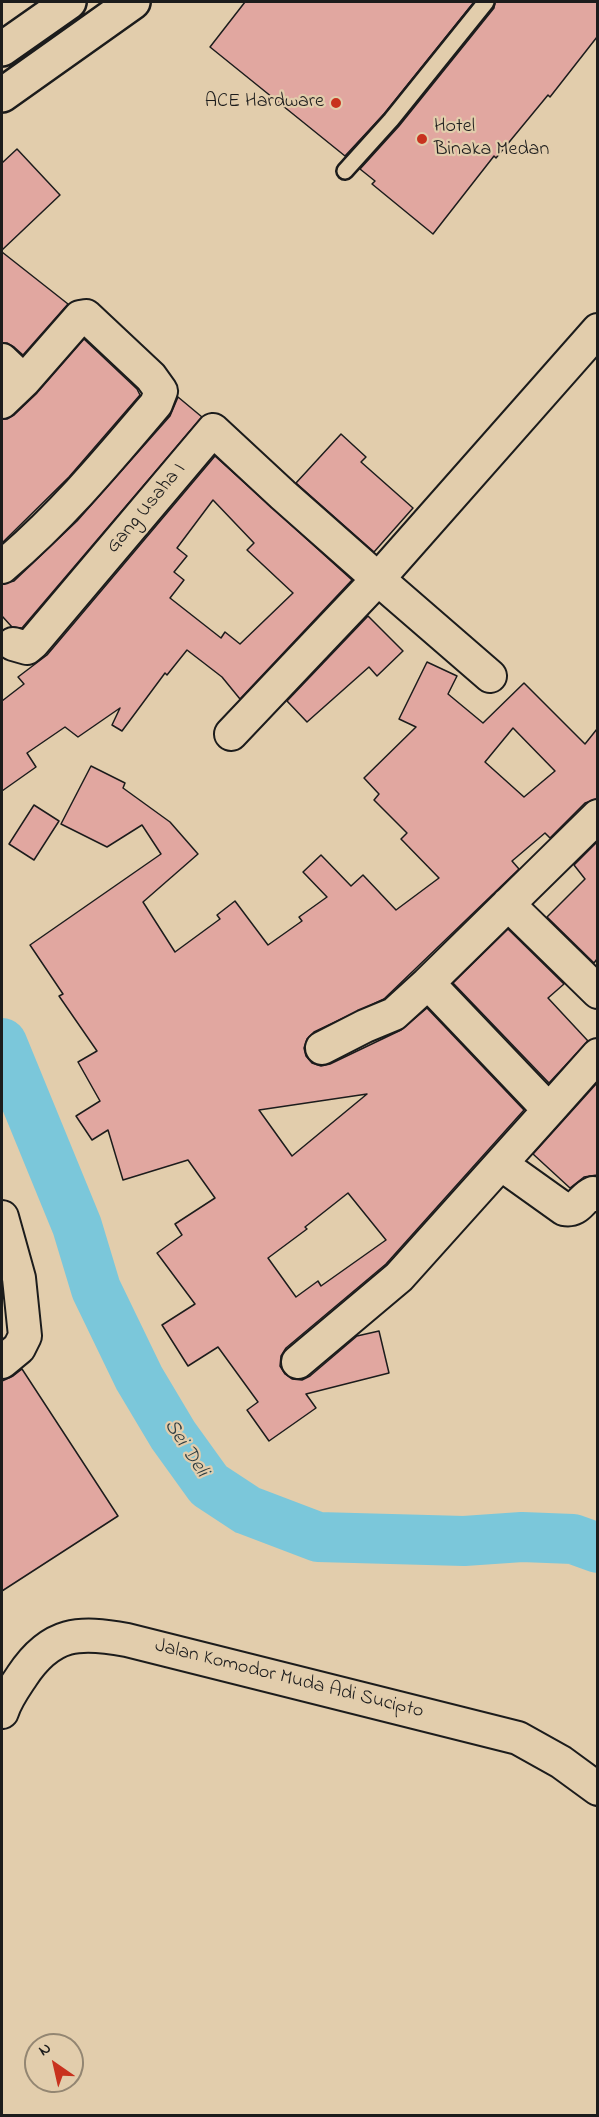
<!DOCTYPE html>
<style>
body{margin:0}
#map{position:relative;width:599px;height:2117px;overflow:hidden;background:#e2cdac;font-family:"Indie Flower",sans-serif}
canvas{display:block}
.frame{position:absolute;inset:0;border:3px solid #1c1c1c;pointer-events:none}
.north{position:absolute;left:24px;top:2033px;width:60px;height:60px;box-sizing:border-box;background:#e2cdac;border:2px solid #938672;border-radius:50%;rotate:326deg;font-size:16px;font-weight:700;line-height:24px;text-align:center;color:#1c1c1c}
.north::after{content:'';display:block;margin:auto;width:21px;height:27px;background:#c8321e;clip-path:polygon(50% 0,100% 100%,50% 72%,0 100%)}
</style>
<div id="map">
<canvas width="599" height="2117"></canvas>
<div class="frame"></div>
<div class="north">N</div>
</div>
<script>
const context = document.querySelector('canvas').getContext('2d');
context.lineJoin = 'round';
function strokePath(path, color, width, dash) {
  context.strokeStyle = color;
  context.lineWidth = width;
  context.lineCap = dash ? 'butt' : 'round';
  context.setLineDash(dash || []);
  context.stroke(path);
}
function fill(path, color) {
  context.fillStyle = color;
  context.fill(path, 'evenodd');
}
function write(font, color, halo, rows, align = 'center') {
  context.font = font + ' "Indie Flower",sans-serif';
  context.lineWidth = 4.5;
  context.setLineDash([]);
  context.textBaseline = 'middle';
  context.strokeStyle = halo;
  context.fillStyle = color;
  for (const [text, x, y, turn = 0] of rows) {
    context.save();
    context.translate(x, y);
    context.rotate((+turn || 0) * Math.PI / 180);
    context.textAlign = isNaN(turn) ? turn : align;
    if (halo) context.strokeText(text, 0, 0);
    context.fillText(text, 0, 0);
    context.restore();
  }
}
const river = new Path2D(`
 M 2,1043 L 77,1226 L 96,1289 L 139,1378 L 173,1435 L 209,1485 L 247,1510 L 318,1537 L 464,1541 L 522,1537 L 573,1539 L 598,1548`);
const building = new Path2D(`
 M 245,2 L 474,2 L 384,114 L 345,156 L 210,47 Z
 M 495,2 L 597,2 L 597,37 L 550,97 L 548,95 L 496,158 L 494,156 L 433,234 L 372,184 L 375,181 L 360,169 L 399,126 L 494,8 Z
 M 17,149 L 60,195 L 2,250 L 2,163 Z
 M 2,252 L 68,304 L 23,355 L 14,347 L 7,343 L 2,343 Z
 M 84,339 L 137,389 L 140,395 L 69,477 L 2,543 L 2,419 L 7,419 L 14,415 L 36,394 Z
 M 178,397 L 202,417 L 22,628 L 12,627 L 2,616 L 2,584 L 14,581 L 77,521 L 170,416 Z
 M 341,434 L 366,457 L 361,462 L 413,508 L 374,552 L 296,483 Z
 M 215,456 L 352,580 L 240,699 L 222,677 L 187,650 L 167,675 L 165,673 L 122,731 L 112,725 L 120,708 L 78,737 L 65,727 L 27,753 L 36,767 L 2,791 L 2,701 L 24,684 L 18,677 L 47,655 ZM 213,500 L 254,543 L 247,550 L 293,593 L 240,644 L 225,632 L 221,638 L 170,598 L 184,580 L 174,572 L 187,556 L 177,548 Z
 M 368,616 L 403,651 L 377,676 L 369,667 L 307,722 L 287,701 Z
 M 427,662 L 457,676 L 448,694 L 483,723 L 524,683 L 585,744 L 597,729 L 597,799 L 585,803 L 550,838 L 545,833 L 512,861 L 519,869 L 384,999 L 314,1032 L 307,1039 L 304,1048 L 306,1056 L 312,1063 L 321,1066 L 330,1064 L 401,1030 L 427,1008 L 524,1110 L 386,1264 L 286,1348 L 281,1356 L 280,1366 L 285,1374 L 292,1379 L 302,1380 L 310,1376 L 357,1336 L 379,1331 L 389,1373 L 306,1394 L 316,1408 L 269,1441 L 247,1410 L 258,1402 L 218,1347 L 188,1366 L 162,1325 L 195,1304 L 157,1253 L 182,1235 L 175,1224 L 215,1198 L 188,1160 L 123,1180 L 108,1130 L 92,1140 L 76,1116 L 100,1101 L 78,1062 L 97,1051 L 59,996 L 63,994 L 30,945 L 161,854 L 142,825 L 107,847 L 61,824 L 91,766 L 125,783 L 123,788 L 170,822 L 198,854 L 143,902 L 175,952 L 220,919 L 217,915 L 235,901 L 268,945 L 302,921 L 299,917 L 327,897 L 303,872 L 321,855 L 351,886 L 363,875 L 396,910 L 439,878 L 401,839 L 407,833 L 374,800 L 379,794 L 364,778 L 416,727 L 399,719 ZM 513,728 L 555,771 L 524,797 L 485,762 ZM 367,1094 L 292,1156 L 259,1110 ZM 348,1193 L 386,1240 L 321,1286 L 318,1281 L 296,1297 L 268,1258 L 307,1229 L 305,1227 Z
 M 34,805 L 59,821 L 34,860 L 9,844 Z
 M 597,842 L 597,959 L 594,963 L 547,917 L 585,879 L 574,865 Z
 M 508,929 L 564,984 L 548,998 L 588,1041 L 549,1083 L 453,983 Z
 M 597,1083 L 597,1175 L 584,1177 L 570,1188 L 533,1154 Z
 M 22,1369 L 118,1516 L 2,1591 L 2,1381 L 13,1376 Z`);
const service = new Path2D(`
 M 345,171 L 391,120 L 486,2`);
const minor = new Path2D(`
 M 2,360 L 24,381
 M 2,402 L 24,381 L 80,317 L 86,316 L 151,377 L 161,391 L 156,404 C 106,463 61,517 2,567
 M 13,644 L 27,648 L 33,643 L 213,430 L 283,495 L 378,579 L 490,676
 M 231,734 L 378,579 L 598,330
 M 508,904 L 598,992
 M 322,1048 L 365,1026 L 394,1014 L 428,983
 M 549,1110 L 598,1055
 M 501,1164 L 564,1209 C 579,1212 581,1198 593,1193 L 598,1195
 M 2,1217 L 19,1278 L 25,1336 L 19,1348 L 2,1362
 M 298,1362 L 399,1277 L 549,1110 L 428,983 L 598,816
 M 2,1712 C 6,1699 14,1688 22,1676 C 51,1632 79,1631 127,1640 L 518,1738 L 561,1762 L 598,1789`);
const secondary = new Path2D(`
 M 2,49 L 69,2
 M 2,95 L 133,2`);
const markers = [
 [336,103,6,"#c8321e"],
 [422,139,6,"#c8321e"]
];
const poiNames = [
 ["ACE Hardware",324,103],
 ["Hotel",434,128,"left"],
 ["Binaka Medan",434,151,"left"]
];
const streetNames = [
 ["Gang Usaha I",147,509,-50],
 ["Jalan Komodor Muda Adi Sucipto",289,1680,14]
];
const waterNames = [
 ["Sei Deli",185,1449,57]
];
strokePath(river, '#7bc7da', 50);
fill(building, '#e1a7a0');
strokePath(building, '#1c1c1c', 1.5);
strokePath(service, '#1c1c1c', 20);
strokePath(minor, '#1c1c1c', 36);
strokePath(secondary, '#1c1c1c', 38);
strokePath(service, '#e2cdac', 15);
strokePath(minor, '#e2cdac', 32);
strokePath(secondary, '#e2cdac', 33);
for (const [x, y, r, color] of markers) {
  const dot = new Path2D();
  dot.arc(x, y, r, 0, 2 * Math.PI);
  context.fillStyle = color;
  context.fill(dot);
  strokePath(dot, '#e2cdac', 2);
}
write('20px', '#1c1c1c', '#e2cdac', poiNames, 'right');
write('20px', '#1c1c1c', '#e2cdac', streetNames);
write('italic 21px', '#2f3e42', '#e2cdac', waterNames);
</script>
